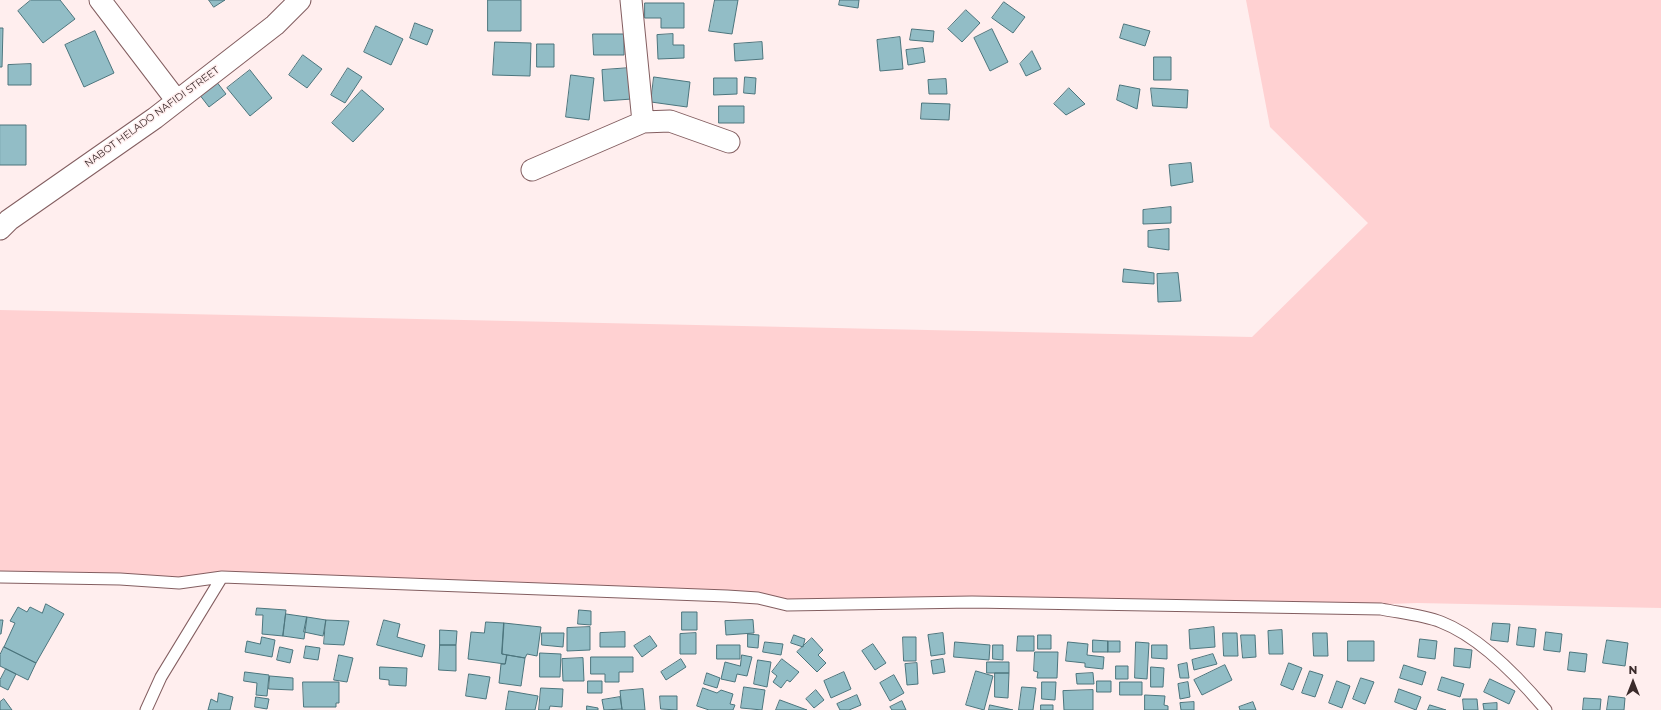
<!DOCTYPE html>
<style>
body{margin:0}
#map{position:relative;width:1661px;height:710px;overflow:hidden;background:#fee;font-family:Montserrat,sans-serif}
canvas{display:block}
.north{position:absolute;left:1613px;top:662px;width:40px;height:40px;-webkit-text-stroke:3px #fee;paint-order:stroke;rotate:0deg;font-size:11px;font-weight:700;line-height:16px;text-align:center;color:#3b2b2b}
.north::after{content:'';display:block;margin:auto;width:14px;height:18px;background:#3b2b2b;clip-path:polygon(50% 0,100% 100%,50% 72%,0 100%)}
</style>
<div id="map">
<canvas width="1661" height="710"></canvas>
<div class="north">N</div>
</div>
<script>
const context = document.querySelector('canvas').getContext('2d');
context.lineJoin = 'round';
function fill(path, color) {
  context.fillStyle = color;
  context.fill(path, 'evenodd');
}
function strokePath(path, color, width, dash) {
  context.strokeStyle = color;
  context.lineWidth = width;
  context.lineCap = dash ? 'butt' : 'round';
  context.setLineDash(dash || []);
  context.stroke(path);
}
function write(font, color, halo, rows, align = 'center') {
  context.font = font + ' Montserrat,sans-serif';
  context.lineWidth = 3;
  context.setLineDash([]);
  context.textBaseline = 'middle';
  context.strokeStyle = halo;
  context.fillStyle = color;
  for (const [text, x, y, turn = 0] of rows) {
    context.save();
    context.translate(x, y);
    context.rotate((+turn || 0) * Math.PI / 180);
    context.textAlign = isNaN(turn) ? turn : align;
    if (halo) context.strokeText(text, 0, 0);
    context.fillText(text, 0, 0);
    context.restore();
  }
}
const green = new Path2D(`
 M 1246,0 L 1661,0 L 1661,608 L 1417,603 L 1304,607 L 787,605 L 758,598 L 222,577 L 179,583 L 0,577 L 0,310 L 1252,337 L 1368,223 L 1270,127 Z`);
const building = new Path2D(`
 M 31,0 L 60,0 L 75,19 L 43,43 L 18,11 Z
 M 209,0 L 225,0 L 214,7 Z
 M 488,0 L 521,0 L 521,31 L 488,31 Z
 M 715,0 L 738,0 L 732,34 L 709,31 Z
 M 840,0 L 859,0 L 858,8 L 839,5 Z
 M 1004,2 L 1025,17 L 1013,33 L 992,18 Z
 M 645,3 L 684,3 L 684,28 L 661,28 L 661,18 L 645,18 Z
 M 966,10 L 980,23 L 962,42 L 948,29 Z
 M 415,23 L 433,30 L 427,45 L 410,38 Z
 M 1124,24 L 1150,31 L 1145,46 L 1120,38 Z
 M 376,26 L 403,39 L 391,65 L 364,52 Z
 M 0,28 L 3,28 L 2,67 L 0,67 Z
 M 912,29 L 934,31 L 933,42 L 910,40 Z
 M 992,29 L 1008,62 L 990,71 L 974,38 Z
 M 95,31 L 114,73 L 84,87 L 65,45 Z
 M 593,34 L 624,34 L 624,55 L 594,55 Z
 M 673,34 L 673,45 L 684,45 L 684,58 L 658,59 L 657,35 Z
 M 900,37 L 903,69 L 880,71 L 877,40 Z
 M 495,42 L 531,43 L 530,76 L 493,75 Z
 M 762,42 L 763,59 L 735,61 L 734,44 Z
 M 537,44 L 554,44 L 554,67 L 537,67 Z
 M 923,48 L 925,62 L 908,65 L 906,50 Z
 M 1032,51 L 1041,69 L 1026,76 L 1020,64 Z
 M 303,55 L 322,69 L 307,88 L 289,75 Z
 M 1154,57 L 1171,57 L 1171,80 L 1154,80 Z
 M 31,64 L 31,85 L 8,85 L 8,65 Z
 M 348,68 L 362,77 L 345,103 L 331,95 Z
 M 630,68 L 632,99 L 604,101 L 602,70 Z
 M 250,70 L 272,98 L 250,116 L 227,88 Z
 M 571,75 L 594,78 L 589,120 L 566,117 Z
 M 654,77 L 690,82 L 687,107 L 651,102 Z
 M 745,77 L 756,78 L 755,94 L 744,93 Z
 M 714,78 L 737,78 L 737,94 L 714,95 Z
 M 946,79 L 947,94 L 929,94 L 928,80 Z
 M 216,81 L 226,94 L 209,107 L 199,94 Z
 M 1120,85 L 1140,89 L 1137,109 L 1117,100 Z
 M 1069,88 L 1085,104 L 1066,115 L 1054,104 Z
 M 1151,88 L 1188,90 L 1187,108 L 1153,106 Z
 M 362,90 L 384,109 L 353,142 L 332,123 Z
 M 922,103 L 950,104 L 949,120 L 921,119 Z
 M 719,106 L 744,106 L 744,123 L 719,123 Z
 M 0,125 L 26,125 L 26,165 L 0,165 Z
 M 1191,163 L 1193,182 L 1171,186 L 1169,165 Z
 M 1171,207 L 1171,223 L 1143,224 L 1143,210 Z
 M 1169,229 L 1169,250 L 1148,247 L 1148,231 Z
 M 1124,269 L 1154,273 L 1154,284 L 1123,282 Z
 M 1178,273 L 1181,301 L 1158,302 L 1157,274 Z
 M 46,604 L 64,614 L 36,663 L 4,647 L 15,623 L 10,621 L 18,607 L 27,612 L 30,607 L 42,613 Z
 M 257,608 L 286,610 L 283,636 L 262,634 L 263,615 L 256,615 Z
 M 579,610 L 591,611 L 591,625 L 578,624 Z
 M 682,612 L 697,612 L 697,630 L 682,630 Z
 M 286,614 L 307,617 L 304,639 L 283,636 Z
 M 307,617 L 326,620 L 323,636 L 304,632 Z
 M 0,620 L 3,620 L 1,634 L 0,634 Z
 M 326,620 L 349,621 L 344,645 L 324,644 Z
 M 384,620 L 400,624 L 397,637 L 425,645 L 422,657 L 377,645 Z
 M 753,620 L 754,633 L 726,635 L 725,621 Z
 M 486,622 L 504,623 L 502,654 L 507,655 L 505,664 L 468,659 L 471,632 L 484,633 Z
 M 504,623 L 541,627 L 537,656 L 527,654 L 525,658 L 502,654 Z
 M 1493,623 L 1510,624 L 1508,642 L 1491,640 Z
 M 590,627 L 590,650 L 567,651 L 567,628 Z
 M 1214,627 L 1215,647 L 1190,649 L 1189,630 Z
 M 1519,627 L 1536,629 L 1534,647 L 1517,645 Z
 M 440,630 L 457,631 L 456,645 L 440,645 Z
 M 1282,630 L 1283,654 L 1269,654 L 1268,631 Z
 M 625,632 L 625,647 L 600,647 L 600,633 Z
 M 1546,632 L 1562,634 L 1560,652 L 1544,650 Z
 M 542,633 L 564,633 L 563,647 L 542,645 Z
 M 696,633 L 696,654 L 680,654 L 680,634 Z
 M 943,633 L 945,654 L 931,656 L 928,635 Z
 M 1223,633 L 1237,633 L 1238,656 L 1224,656 Z
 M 1313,633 L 1327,633 L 1328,656 L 1314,656 Z
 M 748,634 L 759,635 L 758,648 L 748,647 Z
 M 794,635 L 805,639 L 803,647 L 791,643 Z
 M 1038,635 L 1051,635 L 1051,649 L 1038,649 Z
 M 1241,635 L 1255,635 L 1256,657 L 1243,658 Z
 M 650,636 L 657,646 L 642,657 L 634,646 Z
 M 1018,636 L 1034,636 L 1034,651 L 1017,651 Z
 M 262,637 L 275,640 L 272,657 L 245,652 L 247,641 L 260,644 Z
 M 903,637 L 916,637 L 916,661 L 904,661 Z
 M 812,638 L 823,650 L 818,655 L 826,663 L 817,672 L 797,652 Z
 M 1420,639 L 1437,641 L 1435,659 L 1418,657 Z
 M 1093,640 L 1108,641 L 1108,652 L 1093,652 Z
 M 1607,640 L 1628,643 L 1625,666 L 1603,663 Z
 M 1108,641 L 1120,641 L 1120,652 L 1108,652 Z
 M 1348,641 L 1374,641 L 1374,661 L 1348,661 Z
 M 765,642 L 783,644 L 781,655 L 763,652 Z
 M 955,642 L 990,645 L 989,660 L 954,657 Z
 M 1068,642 L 1088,644 L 1087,655 L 1104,657 L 1103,669 L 1085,667 L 1085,663 L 1066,661 Z
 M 1136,642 L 1149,643 L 1147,679 L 1135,678 Z
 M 873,644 L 886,663 L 875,670 L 862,651 Z
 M 440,645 L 456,645 L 456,671 L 439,670 Z
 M 717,645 L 740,645 L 740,659 L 717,659 Z
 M 993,645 L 1003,645 L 1003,660 L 993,659 Z
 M 1152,645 L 1167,645 L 1167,659 L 1152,658 Z
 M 306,646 L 320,648 L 318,660 L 304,658 Z
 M 4,647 L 36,663 L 28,680 L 0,666 L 0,655 Z
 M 280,647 L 293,650 L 290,663 L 277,660 Z
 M 1455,648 L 1472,650 L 1470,668 L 1454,666 Z
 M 1035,652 L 1058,652 L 1057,678 L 1037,678 L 1038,672 L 1034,671 Z
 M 1570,652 L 1587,654 L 1585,672 L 1568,670 Z
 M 540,653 L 561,654 L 560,677 L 540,677 Z
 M 1213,654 L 1217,664 L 1194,670 L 1192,660 Z
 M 339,655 L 353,658 L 347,682 L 334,680 Z
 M 507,655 L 525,658 L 521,686 L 499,683 L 501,664 L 505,664 Z
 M 742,655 L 752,657 L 747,676 L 737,674 L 735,682 L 721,679 L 725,662 L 740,666 Z
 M 591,657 L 633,657 L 633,672 L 619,672 L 619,682 L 605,682 L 605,674 L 591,674 Z
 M 583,658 L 584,681 L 563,681 L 562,659 Z
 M 681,659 L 686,667 L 666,680 L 661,672 Z
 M 782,659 L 799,672 L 790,682 L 787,680 L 781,688 L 773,682 L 777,676 L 772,672 Z
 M 943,659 L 945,672 L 933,674 L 931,661 Z
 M 758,660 L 771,662 L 767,687 L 754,684 Z
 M 987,662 L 1009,662 L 1009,673 L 987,673 Z
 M 917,663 L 918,684 L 907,685 L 905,664 Z
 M 1187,663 L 1189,678 L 1180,678 L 1178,665 Z
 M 1289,663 L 1302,668 L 1293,690 L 1281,685 Z
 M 1225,665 L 1232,680 L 1202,695 L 1194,680 Z
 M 1404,665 L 1426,672 L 1422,685 L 1400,678 Z
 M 1116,666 L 1128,666 L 1128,679 L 1116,679 Z
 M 380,667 L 407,668 L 406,686 L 389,685 L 389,680 L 380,679 Z
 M 1151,667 L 1164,668 L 1163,687 L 1151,687 Z
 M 6,669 L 16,674 L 8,690 L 0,686 L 0,680 Z
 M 976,671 L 993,676 L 984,710 L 966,705 Z
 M 1310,671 L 1323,675 L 1315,697 L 1302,693 Z
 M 245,672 L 269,675 L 267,696 L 256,695 L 257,683 L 244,681 Z
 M 844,672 L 851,689 L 831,698 L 824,681 Z
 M 707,673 L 720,678 L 717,688 L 704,684 Z
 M 995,673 L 1009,673 L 1008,698 L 995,697 Z
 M 1093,673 L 1094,684 L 1077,684 L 1076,674 Z
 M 469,674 L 490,677 L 486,699 L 466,696 Z
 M 894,675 L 904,693 L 890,701 L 880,683 Z
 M 270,676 L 293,678 L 293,690 L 269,689 Z
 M 1442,677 L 1464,684 L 1460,697 L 1438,690 Z
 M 1361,678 L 1374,682 L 1365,704 L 1353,699 Z
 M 1490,679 L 1515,691 L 1509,704 L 1484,692 Z
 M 588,681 L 602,681 L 602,693 L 588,693 Z
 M 1097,681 L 1111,681 L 1111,692 L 1097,692 Z
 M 1337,681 L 1350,686 L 1342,708 L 1329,703 Z
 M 303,682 L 339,682 L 339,703 L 336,703 L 336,707 L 304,707 Z
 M 1042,682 L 1056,682 L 1055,700 L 1042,699 Z
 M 1120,682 L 1142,682 L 1142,695 L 1120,695 Z
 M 1188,682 L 1190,697 L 1180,699 L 1178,684 Z
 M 744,687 L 765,690 L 762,710 L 741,708 Z
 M 1022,687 L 1036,688 L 1033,710 L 1019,710 Z
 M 541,688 L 563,689 L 562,707 L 550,706 L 549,710 L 539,710 Z
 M 703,688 L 717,693 L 721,690 L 733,694 L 730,704 L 735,705 L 733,710 L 709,710 L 697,706 Z
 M 643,689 L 645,710 L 622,710 L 620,691 Z
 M 1399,689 L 1421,697 L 1416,710 L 1395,702 Z
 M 816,690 L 824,700 L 814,708 L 806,699 Z
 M 1093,690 L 1093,710 L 1064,710 L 1063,691 Z
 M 509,691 L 538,696 L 535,710 L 506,710 Z
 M 219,693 L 233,697 L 230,710 L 208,710 L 211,699 L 217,702 Z
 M 857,695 L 861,705 L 849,710 L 840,710 L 837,704 Z
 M 1145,695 L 1165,696 L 1164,705 L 1168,706 L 1168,710 L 1145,710 Z
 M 660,696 L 677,696 L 677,710 L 661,709 Z
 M 1609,696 L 1625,698 L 1624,710 L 1607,710 Z
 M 256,697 L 269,699 L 267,709 L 255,707 Z
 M 620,697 L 622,709 L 604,710 L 602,700 Z
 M 1584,698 L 1601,699 L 1600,710 L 1583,710 Z
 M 4,699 L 12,710 L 0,710 L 0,702 Z
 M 1463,699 L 1477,699 L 1478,710 L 1464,710 Z
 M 780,700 L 807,710 L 776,710 Z
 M 902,701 L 906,710 L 892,710 L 890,707 Z
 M 1194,702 L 1194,710 L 1181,710 L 1180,703 Z
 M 1253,702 L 1256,710 L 1240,710 L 1239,707 Z
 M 1497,703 L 1497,710 L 1484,710 L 1483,704 Z
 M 990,705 L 1013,710 L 989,710 Z
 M 1041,705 L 1053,705 L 1053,710 L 1041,710 Z
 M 1430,705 L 1446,710 L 1428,710 Z
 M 587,706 L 598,708 L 598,710 L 587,710 Z`);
const service = new Path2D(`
 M 0,577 L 120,579 L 179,583 L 222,577 L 727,596 L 758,598 L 787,605 L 972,602 L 1381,609 C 1401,613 1423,615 1441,622 C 1480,637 1520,679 1546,710
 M 146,710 L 161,677 L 222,577`);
const minor = new Path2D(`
 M 100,0 L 177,101
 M 631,0 L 643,122
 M 532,170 L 643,122 L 670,121 L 729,142
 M 0,229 L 9,220 L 155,118 L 275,25 L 300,0`);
const streetNames = [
 ["NABOT HELADO NAFIDI STREET",152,117,-36]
];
fill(green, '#ffd1d2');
fill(building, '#92bdc6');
strokePath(building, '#4c757d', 1);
strokePath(service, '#835e60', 13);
strokePath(minor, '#835e60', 23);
strokePath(service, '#fff', 11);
strokePath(minor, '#fff', 21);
write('10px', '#3b2b2b', '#fee', streetNames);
</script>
